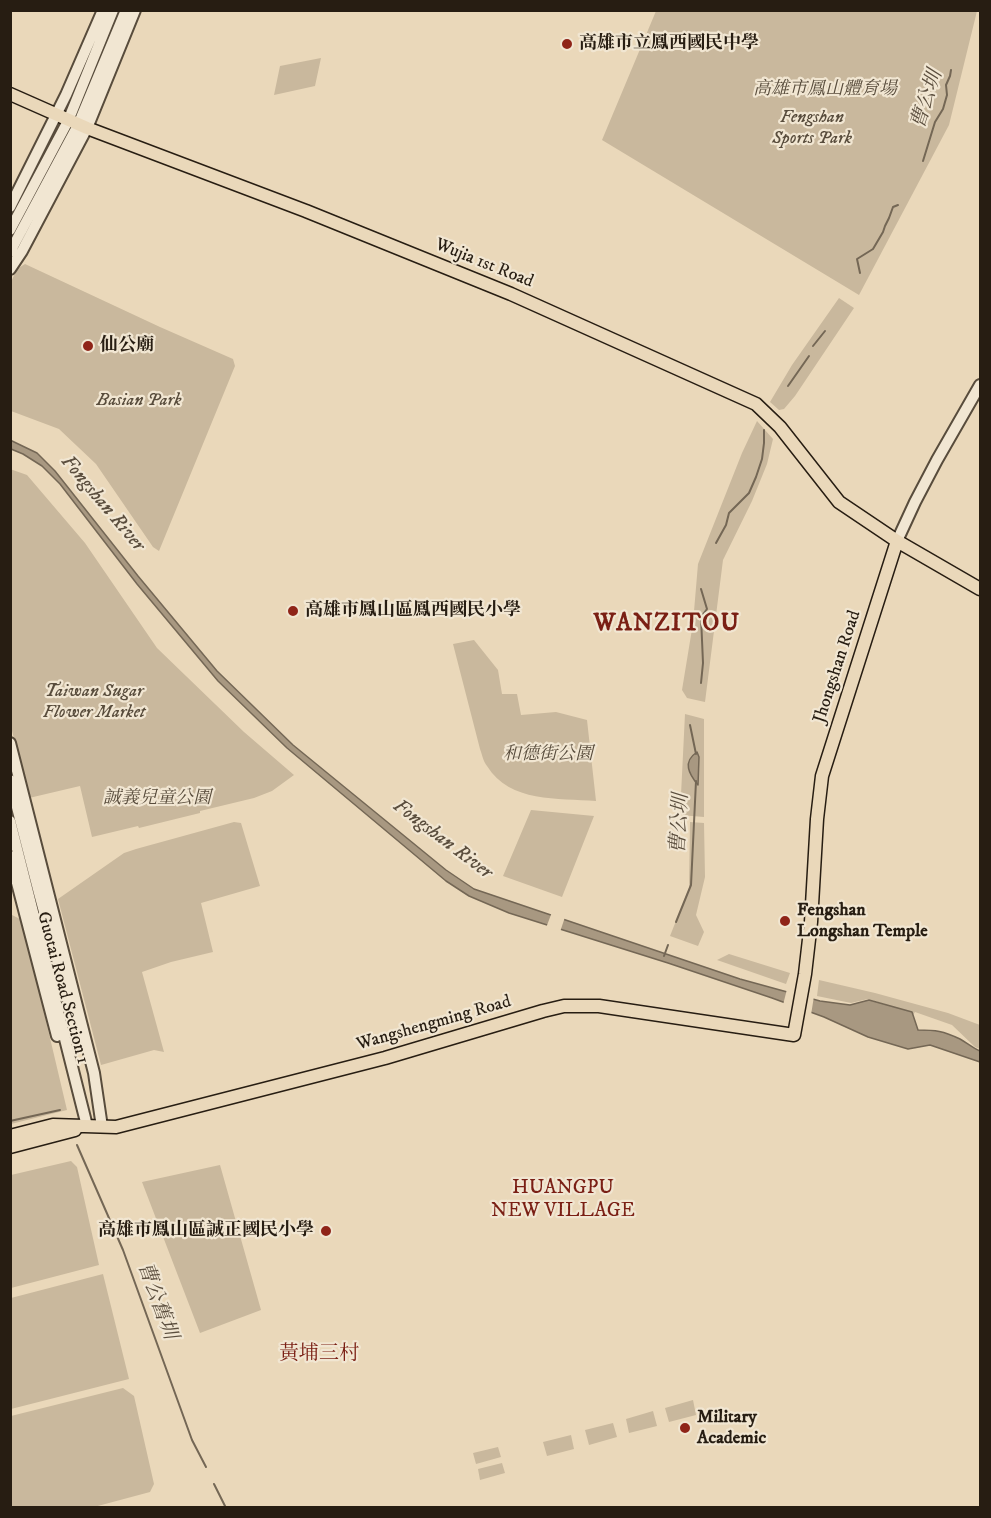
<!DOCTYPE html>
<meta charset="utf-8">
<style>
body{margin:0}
#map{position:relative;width:991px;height:1518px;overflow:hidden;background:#ead8ba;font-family:"IM FELL DW Pica",serif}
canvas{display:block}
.frame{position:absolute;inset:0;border:12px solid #271d12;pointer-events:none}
</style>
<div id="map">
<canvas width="991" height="1518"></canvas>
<div class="frame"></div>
</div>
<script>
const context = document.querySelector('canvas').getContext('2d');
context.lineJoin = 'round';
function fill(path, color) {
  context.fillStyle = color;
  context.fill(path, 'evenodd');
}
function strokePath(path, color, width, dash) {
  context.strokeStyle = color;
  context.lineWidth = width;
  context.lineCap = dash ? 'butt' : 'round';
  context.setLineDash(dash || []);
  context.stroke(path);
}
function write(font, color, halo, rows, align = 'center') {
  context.font = font + ' "IM FELL DW Pica","Noto Serif TC",serif';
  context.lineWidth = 4.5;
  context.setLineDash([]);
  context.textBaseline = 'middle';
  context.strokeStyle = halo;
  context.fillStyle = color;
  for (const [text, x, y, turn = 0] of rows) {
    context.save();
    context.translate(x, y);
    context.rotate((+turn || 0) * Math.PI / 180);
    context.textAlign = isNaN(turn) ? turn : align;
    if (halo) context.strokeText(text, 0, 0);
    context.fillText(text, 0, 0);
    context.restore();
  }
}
const green = new Path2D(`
 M 656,11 L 977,11 L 949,125 L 859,295 L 602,140 Z
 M 321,58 L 315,86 L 274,95 L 280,66 Z
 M 25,264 L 160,327 L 233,359 L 235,366 L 159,551 L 153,547 L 96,464 L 59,429 L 11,411 L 11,282 L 17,269 Z
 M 839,298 L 854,308 L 795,396 L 784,409 L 779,410 L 770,402 L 792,365 Z
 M 757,421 L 773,439 L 767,464 L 752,501 L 723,560 L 705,702 L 687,698 L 682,690 L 693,623 L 698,564 L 742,453 Z
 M 10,469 L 27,475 L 85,543 L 157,648 L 244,732 L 294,775 L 272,791 L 254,798 L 200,811 L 200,813 L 139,828 L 138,826 L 92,837 L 80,786 L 29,798 L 10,723 Z
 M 474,640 L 498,670 L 502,694 L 517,694 L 521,715 L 556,712 L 587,720 L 596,801 C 558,798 510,803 487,766 C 483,761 482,754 480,749 L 453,644 Z
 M 685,714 L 704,719 L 704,817 L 680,815 Z
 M 531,810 L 594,816 L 562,897 L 503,876 Z
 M 234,822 L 241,823 L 260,886 L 201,903 L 213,952 L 171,962 L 142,972 L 164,1052 L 154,1050 L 101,1065 L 58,899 L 124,853 L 136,849 Z
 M 690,822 L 704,823 L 705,877 L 696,915 L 704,932 L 698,946 L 670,936 L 689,888 Z
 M 10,914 L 20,919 L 25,932 L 67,1110 L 11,1124 Z
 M 729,954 L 790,973 L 786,984 L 717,960 Z
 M 819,980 L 875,993 L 948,1013 L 980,1025 L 980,1049 L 975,1047 L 952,1025 L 915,1012 L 911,1018 L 888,1005 L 868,999 L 851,1003 L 817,996 Z
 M 71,1161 L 77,1167 L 99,1265 L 11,1288 L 11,1175 Z
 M 220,1165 L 261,1310 L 200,1333 L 142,1182 Z
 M 103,1274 L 129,1379 L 11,1409 L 11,1298 Z
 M 123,1388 L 134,1396 L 154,1484 L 150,1492 L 94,1507 L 11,1507 L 11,1416 Z
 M 693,1400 L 696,1415 L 669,1422 L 665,1408 Z
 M 653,1411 L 657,1426 L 629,1433 L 626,1419 Z
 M 613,1423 L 617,1437 L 589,1445 L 585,1430 Z
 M 571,1435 L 574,1449 L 547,1456 L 543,1442 Z
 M 498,1447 L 501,1457 L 476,1464 L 473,1453 Z
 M 502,1463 L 505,1473 L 480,1480 L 478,1469 Z`);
const water = new Path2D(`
 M 10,440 L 37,453 L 55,471 L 138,576 L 217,671 L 254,707 L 293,745 L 446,870 L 474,889 L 740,979 L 820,1001 L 850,1005 L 869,1000 L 912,1012 L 918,1030 C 936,1030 943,1031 960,1039 C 967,1043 973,1048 980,1051 L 980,1062 L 930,1045 L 908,1049 L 868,1037 L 824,1017 L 772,998 L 668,963 L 509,913 L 469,896 L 446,881 L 287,748 L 218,681 L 137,584 L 60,484 L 42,466 L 23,454 L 11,449 Z
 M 697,752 L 699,757 L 698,785 C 689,774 682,762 697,752 Z`);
const pier = new Path2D(`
 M 552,912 L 565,917 L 560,932 L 546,928 Z
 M 787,989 L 814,996 L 811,1015 L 783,1005 Z`);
const stream = new Path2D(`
 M 923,161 L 935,122 L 943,109 L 947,95 L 946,85 L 950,76 L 951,70
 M 860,273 L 857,259 L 873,249 L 883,232 L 885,226 L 889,218 L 893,207 L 898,205
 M 813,346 L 825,331
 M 788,386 L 809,356
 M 716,543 L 726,525 L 729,513 L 749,493 L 756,477 L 762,459 L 764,443 L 764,430
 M 701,683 L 703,663 L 701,617 L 707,609 L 701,589
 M 690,725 L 696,754
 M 676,922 L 691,885 L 696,781
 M 664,956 L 668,945
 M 10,1121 L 60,1110
 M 77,1145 L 123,1250 L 192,1440 L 206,1467
 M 214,1484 L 226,1508`);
const minor = new Path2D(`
 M 10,207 L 66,95 L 103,10
 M 10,230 L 68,121 L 113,10
 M 10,252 L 78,125 L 126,10
 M 10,269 L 22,251 L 87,128 L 135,10
 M 897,541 L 915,502 L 937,460 L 980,385
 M 10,743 L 94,1073 L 102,1127
 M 10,780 L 39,893 L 75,1026
 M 10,821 L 87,1126
 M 10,856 L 57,1036`);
const major = new Path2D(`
 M 10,94 L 87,128 L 306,211 L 511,294 L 756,404 L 780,427 L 839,502 L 897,541 L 980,589
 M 10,1136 L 53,1125 L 116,1127 L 385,1058 L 543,1011 L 564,1006 L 599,1006 L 794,1035 L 805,974 L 811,922 L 817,819 L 822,776 L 897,541
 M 10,1147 L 75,1130`);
const markers = [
 [567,44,6,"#8f2418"],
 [88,346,6,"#8f2418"],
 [293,611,6,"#8f2418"],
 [785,921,6,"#8f2418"],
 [326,1231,6,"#8f2418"],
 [685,1428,6,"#8f2418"]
];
const poiNames = [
 ["高雄市立鳳西國民中學",579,44],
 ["仙公廟",100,346],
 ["高雄市鳳山區鳳西國民小學",305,611],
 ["Fengshan",797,911],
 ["Longshan Temple",797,932],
 ["高雄市鳳山區誠正國民小學",314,1231,"right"],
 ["Military",697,1418],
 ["Academic",697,1439]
];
const parkNames = [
 ["高雄市鳳山體育場",825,90],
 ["Fengshan",812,118],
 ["Sports Park",812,139],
 ["Basian Park",139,401],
 ["Taiwan Sugar",94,692],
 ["Flower Market",94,713],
 ["和德街公園",548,755],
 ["誠義兒童公園",157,799]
];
const streetNames = [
 ["Wujia 1st Road",484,264,22],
 ["Jhongshan Road",838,667,-72],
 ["Guotai Road Section 1",62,988,75],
 ["Wangshengming Road",434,1024,-16]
];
const waterNames = [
 ["曹公圳",928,100,-72],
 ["Fongshan River",102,504,50],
 ["曹公圳",681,824,-87],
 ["Fongshan River",442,840,37],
 ["曹公舊圳",156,1301,70]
];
const neighbourhoodNames = [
 ["HUANGPU",563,1189],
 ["NEW VILLAGE",563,1212],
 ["黃埔三村",319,1355]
];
const districtNames = [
 ["WANZITOU",667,625]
];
fill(green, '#c9b89d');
fill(water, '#a89881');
strokePath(water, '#746755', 1.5);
fill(pier, '#ead8ba');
strokePath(stream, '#746755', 2);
strokePath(minor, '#584c3c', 14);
strokePath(major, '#271d12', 15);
strokePath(minor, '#f1e6d2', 10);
strokePath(major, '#ead8ba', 12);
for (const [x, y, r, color] of markers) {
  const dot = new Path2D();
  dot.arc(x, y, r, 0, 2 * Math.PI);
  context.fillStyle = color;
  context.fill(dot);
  strokePath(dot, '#f1e6d2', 2);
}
write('bold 18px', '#271d12', '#f1e6d2', poiNames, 'left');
write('italic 18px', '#584c3c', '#f1e6d2', parkNames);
write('18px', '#271d12', '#f1e6d2', streetNames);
write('italic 20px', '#5b4e3e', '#f1e6d2', waterNames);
write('20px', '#7a1f14', '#f1e6d2', neighbourhoodNames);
context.letterSpacing = '1.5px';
write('bold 24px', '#7a1f14', '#f1e6d2', districtNames);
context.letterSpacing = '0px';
</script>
